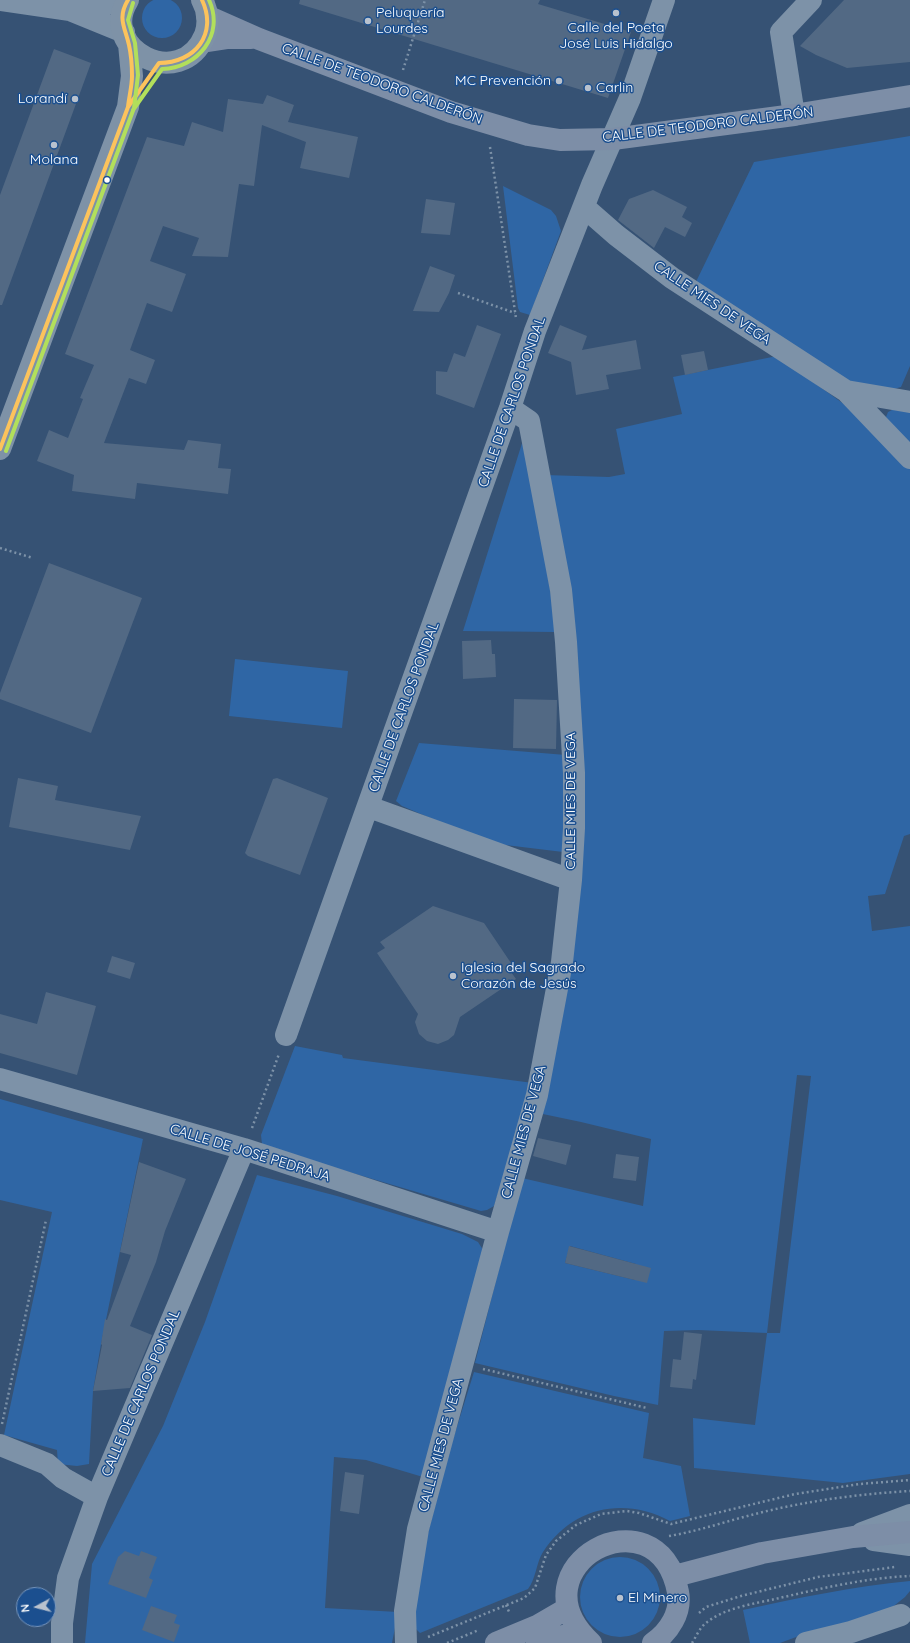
<!DOCTYPE html>
<meta charset="utf-8">
<style>
body{margin:0}
#map{position:relative;width:910px;height:1643px;overflow:hidden;background:#365274;font-family:Quicksand,sans-serif}
canvas{display:block}
.north{position:absolute;left:16px;top:1587px;width:40px;height:40px;box-sizing:border-box;background:#1b4f8f;border:1px solid #7695bc;border-radius:50%;rotate:263deg;font-size:11px;font-weight:700;line-height:16px;text-align:center;color:#fff}
.north::after{content:'';display:block;margin:auto;width:14px;height:18px;background:#b9c2ce;clip-path:polygon(50% 0,100% 100%,50% 72%,0 100%)}
</style>
<div id="map">
<canvas width="910" height="1643"></canvas>
<div class="north">N</div>
</div>
<script>
const context = document.querySelector('canvas').getContext('2d');
context.lineJoin = 'round';
function fill(path, color) {
  context.fillStyle = color;
  context.fill(path, 'evenodd');
}
function strokePath(path, color, width, dash) {
  context.strokeStyle = color;
  context.lineWidth = width;
  context.lineCap = dash ? 'butt' : 'round';
  context.setLineDash(dash || []);
  context.stroke(path);
}
function write(font, color, halo, rows, align = 'center') {
  context.font = font + ' Quicksand,sans-serif';
  context.lineWidth = 3;
  context.setLineDash([]);
  context.textBaseline = 'middle';
  context.strokeStyle = halo;
  context.fillStyle = color;
  for (const [text, x, y, turn = 0] of rows) {
    context.save();
    context.translate(x, y);
    context.rotate((+turn || 0) * Math.PI / 180);
    context.textAlign = isNaN(turn) ? turn : align;
    if (halo) context.strokeText(text, 0, 0);
    context.fillText(text, 0, 0);
    context.restore();
  }
}
const green = new Path2D(`
 M142 18a20 20 0 1 1 40 0a20 20 0 1 1-40 0Z
 M 910,136 L 910,366 L 901,387 L 894,389 L 861,388 L 693,288 L 754,162 Z
 M 503,186 L 551,210 L 556,216 L 561,231 L 530,315 L 520,312 L 518,308 Z
 M 777,356 L 855,412 L 910,468 L 910,834 L 904,836 L 885,894 L 868,896 L 872,931 L 910,926 L 910,1474 L 843,1483 L 694,1468 L 693,1418 L 755,1425 L 767,1333 L 698,1330 L 664,1331 L 658,1405 L 614,1396 L 475,1363 L 522,1178 L 643,1206 L 651,1139 L 581,1122 L 538,1113 L 574,927 L 545,475 L 609,477 L 625,474 L 616,429 L 682,414 L 673,377 ZM 797,1075 L 811,1076 L 780,1333 L 767,1333 ZM 570,1246 L 636,1264 L 635,1280 L 565,1263 Z
 M 894,409 L 910,410 L 910,454 L 886,417 L 888,412 Z
 M 523,440 L 526,440 L 557,632 L 463,631 Z
 M 235,659 L 348,671 L 342,728 L 229,716 Z
 M 419,743 L 566,755 L 563,852 L 489,843 L 402,806 L 396,801 Z
 M 295,1046 L 342,1055 L 343,1058 L 533,1083 L 494,1206 L 487,1210 L 481,1211 L 332,1167 L 262,1144 L 261,1135 Z
 M 0,1099 L 143,1139 L 101,1344 L 93,1391 L 89,1464 L 77,1466 L 58,1464 L 57,1450 L 4,1435 L 52,1212 L 0,1200 Z
 M 257,1175 L 337,1196 L 462,1234 L 478,1242 L 485,1253 L 423,1477 L 366,1460 L 334,1457 L 325,1608 L 398,1612 L 392,1643 L 85,1643 L 92,1564 L 163,1426 L 205,1322 Z
 M 474,1372 L 649,1413 L 643,1458 L 681,1466 L 690,1516 L 670,1521 C 624,1496 572,1507 543,1552 C 536,1563 536,1579 528,1589 L 420,1633 L 416,1629 L 410,1629 L 417,1575 L 450,1449 Z
 M580 1597a40 40 0 1 1 80 0a40 40 0 1 1-80 0Z
 M 910,1581 L 910,1591 L 905,1597 L 890,1609 L 875,1616 L 807,1633 L 780,1643 L 750,1643 L 743,1610 C 799,1598 854,1586 910,1581 Z`);
const building = new Path2D(`
 M 300,0 L 540,0 L 538,4 L 631,32 L 608,98 L 299,4 Z
 M 844,0 L 910,0 L 910,62 L 847,68 L 816,55 L 800,46 Z
 M 54,49 L 91,63 L 2,305 L 0,305 L 0,195 Z
 M 267,95 L 294,105 L 288,122 L 358,137 L 349,178 L 300,168 L 306,142 L 262,125 L 254,186 L 239,184 L 228,257 L 192,256 L 199,238 L 163,226 L 150,261 L 186,274 L 172,312 L 147,303 L 130,350 L 155,360 L 146,384 L 129,378 L 104,443 L 184,450 L 188,440 L 221,444 L 218,468 L 231,469 L 228,494 L 137,483 L 135,499 L 72,491 L 74,475 L 37,461 L 49,430 L 68,438 L 83,399 L 80,398 L 94,365 L 65,354 L 147,137 L 184,146 L 192,122 L 223,132 L 228,99 L 263,104 Z
 M 653,190 L 687,207 L 682,217 L 692,223 L 685,237 L 665,227 L 654,248 L 618,220 L 629,199 Z
 M 426,199 L 455,203 L 450,235 L 421,233 Z
 M 430,266 L 455,275 L 449,293 L 439,312 L 413,311 Z
 M 477,325 L 501,334 L 474,408 L 436,394 L 436,371 L 447,372 L 454,353 L 465,357 Z
 M 560,325 L 587,336 L 582,350 L 636,340 L 641,369 L 606,375 L 609,389 L 576,395 L 571,362 L 548,353 Z
 M 704,351 L 708,370 L 685,375 L 681,355 Z
 M 49,563 L 142,598 L 91,733 L 0,699 L 0,693 Z
 M 491,640 L 492,654 L 495,654 L 496,677 L 463,679 L 462,641 Z
 M 514,699 L 557,700 L 556,749 L 513,748 Z
 M 18,778 L 58,786 L 55,800 L 141,816 L 130,850 L 9,827 Z
 M 277,778 L 328,798 L 300,875 L 248,856 L 245,853 L 273,779 Z
 M 433,906 L 484,923 L 515,969 L 511,972 L 516,979 L 460,1017 L 454,1035 L 448,1040 L 438,1044 L 427,1041 L 419,1034 L 415,1022 L 418,1014 L 377,953 L 385,948 L 380,942 Z
 M 112,956 L 135,963 L 130,979 L 107,972 Z
 M 46,992 L 96,1006 L 77,1075 L 0,1053 L 0,1014 L 37,1024 Z
 M 538,1138 L 571,1145 L 566,1165 L 533,1156 Z
 M 616,1154 L 639,1157 L 636,1181 L 613,1178 Z
 M 139,1162 L 186,1179 L 165,1231 L 156,1262 L 130,1326 L 152,1335 L 130,1388 L 93,1391 L 102,1345 L 101,1344 L 105,1319 L 107,1320 L 131,1255 L 120,1252 Z
 M 569,1246 L 651,1268 L 647,1283 L 565,1263 Z
 M 684,1332 L 702,1334 L 696,1380 L 693,1379 L 692,1389 L 670,1387 L 673,1359 L 681,1360 Z
 M 345,1472 L 364,1475 L 359,1514 L 340,1511 Z
 M 125,1551 L 139,1556 L 141,1551 L 157,1557 L 149,1578 L 153,1580 L 146,1598 L 108,1584 L 118,1557 Z
 M 151,1606 L 177,1615 L 174,1623 L 180,1625 L 174,1642 L 142,1630 Z`);
const path = new Path2D(`
 M 403,70 L 425,0
 M 490,147 L 516,318
 M 458,293 L 515,313
 M 0,548 L 33,558
 M 252,1128 L 279,1054
 M 483,1369 L 647,1408
 M 2,1424 L 46,1220
 M 669,1536 C 699,1531 727,1521 755,1514 C 806,1501 858,1494 910,1491
 M 506,1605 L 510,1614
 M 699,1613 L 706,1607 L 741,1596 L 818,1577 L 895,1567
 M 428,1637 L 524,1598 L 535,1588 L 546,1555 L 556,1541 L 576,1525 L 601,1514 L 627,1511 L 639,1513 L 671,1524 L 795,1494 L 860,1484 L 910,1480
 M 447,1643 L 479,1630
 M 692,1643 C 696,1637 700,1627 706,1623 C 724,1608 753,1604 775,1599 C 819,1589 864,1578 910,1576`);
const minor = new Path2D(`
 M 1,0 L 70,10 L 124,32
 M 71,10 L 97,7 L 121,0
 M 794,115 L 781,32 L 811,0
 M 584,207 L 616,235 L 672,278 L 846,391 L 910,458
 M 846,391 L 910,402
 M 369,807 L 571,880
 M 286,1035 L 510,408 L 535,331 L 592,185 L 630,98 L 664,0
 M 0,1079 L 244,1149 L 498,1232
 M 0,1445 L 47,1464 L 63,1478 L 97,1497
 M 862,1533 L 910,1515
 M 874,1540 L 910,1545
 M 62,1643 L 62,1623 L 68,1578 L 97,1497 L 244,1149
 M 406,1643 L 405,1611 L 418,1529 L 498,1232 L 537,1095 L 562,962 L 571,880 L 574,828 L 574,773 L 566,642 L 561,590 L 529,421 L 510,408
 M 806,1643 L 851,1632 L 901,1615`);
const major = new Path2D(`
 M 207,16 L 259,39 L 451,112 L 528,135 L 560,140 L 613,139 L 794,115 L 910,96
 M 202,42 L 228,38 L 251,38
 M 675,1576 L 762,1553 L 853,1537 L 910,1532
 M 496,1643 L 537,1626 L 568,1608
 M 537,1643 L 579,1632
 M 591,1643 C 509,1567 657,1486 678,1592 C 682,1612 669,1632 653,1643`);
const highway = new Path2D(`
 M 128,0 C 97,49 181,93 205,35 C 209,25 208,10 202,0
 M 0,449 L 128,107 L 132,76 L 129,44`);
const bus1 = new Path2D(`
 M 128,107 L 159,63 C 195,63 218,34 202,0
 M 0,449 L 128,107 C 129,97 132,86 132,76 C 132,66 131,54 129,45 C 125,27 117,18 128,0`);
const bus2 = new Path2D(`
 M 133,110 L 162,69 C 198,68 225,35 209,0
 M 6,451 L 134,108 L 138,75 L 135,43 L 128,20 L 133,3`);
const markers = [
 [616,13,4,"#b9c2ce"],
 [368,21,4,"#b9c2ce"],
 [559,81,4,"#b9c2ce"],
 [588,88,4,"#b9c2ce"],
 [75,99,4,"#b9c2ce"],
 [54,145,4,"#b9c2ce"],
 [107,180,3.5,"#fff"],
 [453,976,4,"#b9c2ce"],
 [620,1598,4,"#b9c2ce"]
];
const poiNames = [
 ["Peluquería",376,13],
 ["Lourdes",376,29],
 ["Calle del Poeta",616,28,"center"],
 ["José Luis Hidalgo",616,44,"center"],
 ["MC Prevención",551,81,"right"],
 ["Carlin",596,88],
 ["Lorandí",67,99,"right"],
 ["Molana",54,160,"center"],
 ["Iglesia del Sagrado",461,968],
 ["Corazón de Jesús",461,984],
 ["El Minero",628,1598]
];
const streetNames = [
 ["CALLE DE TEODORO CALDERÓN",382,84,20],
 ["CALLE DE TEODORO CALDERÓN",708,125,-7],
 ["CALLE MIES DE VEGA",712,303,34],
 ["CALLE DE CARLOS PONDAL",512,402,-71],
 ["CALLE DE CARLOS PONDAL",404,707,-70],
 ["CALLE MIES DE VEGA",571,801,-90],
 ["CALLE MIES DE VEGA",524,1132,-75],
 ["CALLE DE JOSÉ PEDRAJA",250,1153,17],
 ["CALLE DE CARLOS PONDAL",141,1393,-67],
 ["CALLE MIES DE VEGA",441,1445,-75]
];
fill(green, '#2f66a5');
fill(building, '#526984');
strokePath(path, '#7d92a8', 2.5, [2, 3]);
strokePath(minor, '#7d92a8', 22);
strokePath(major, '#7d8ea7', 22);
strokePath(highway, '#7e92a7', 22);
strokePath(bus1, '#fcc35c', 4);
strokePath(bus2, '#b2df5b', 4);
for (const [x, y, r, color] of markers) {
  const dot = new Path2D();
  dot.arc(x, y, r, 0, 2 * Math.PI);
  context.fillStyle = color;
  context.fill(dot);
  strokePath(dot, '#1b4f8f', 1.5);
}
write('14px', '#fff', '#1b4f8f', poiNames, 'left');
write('14px', '#fff', '#1b4f8f', streetNames);
</script>
